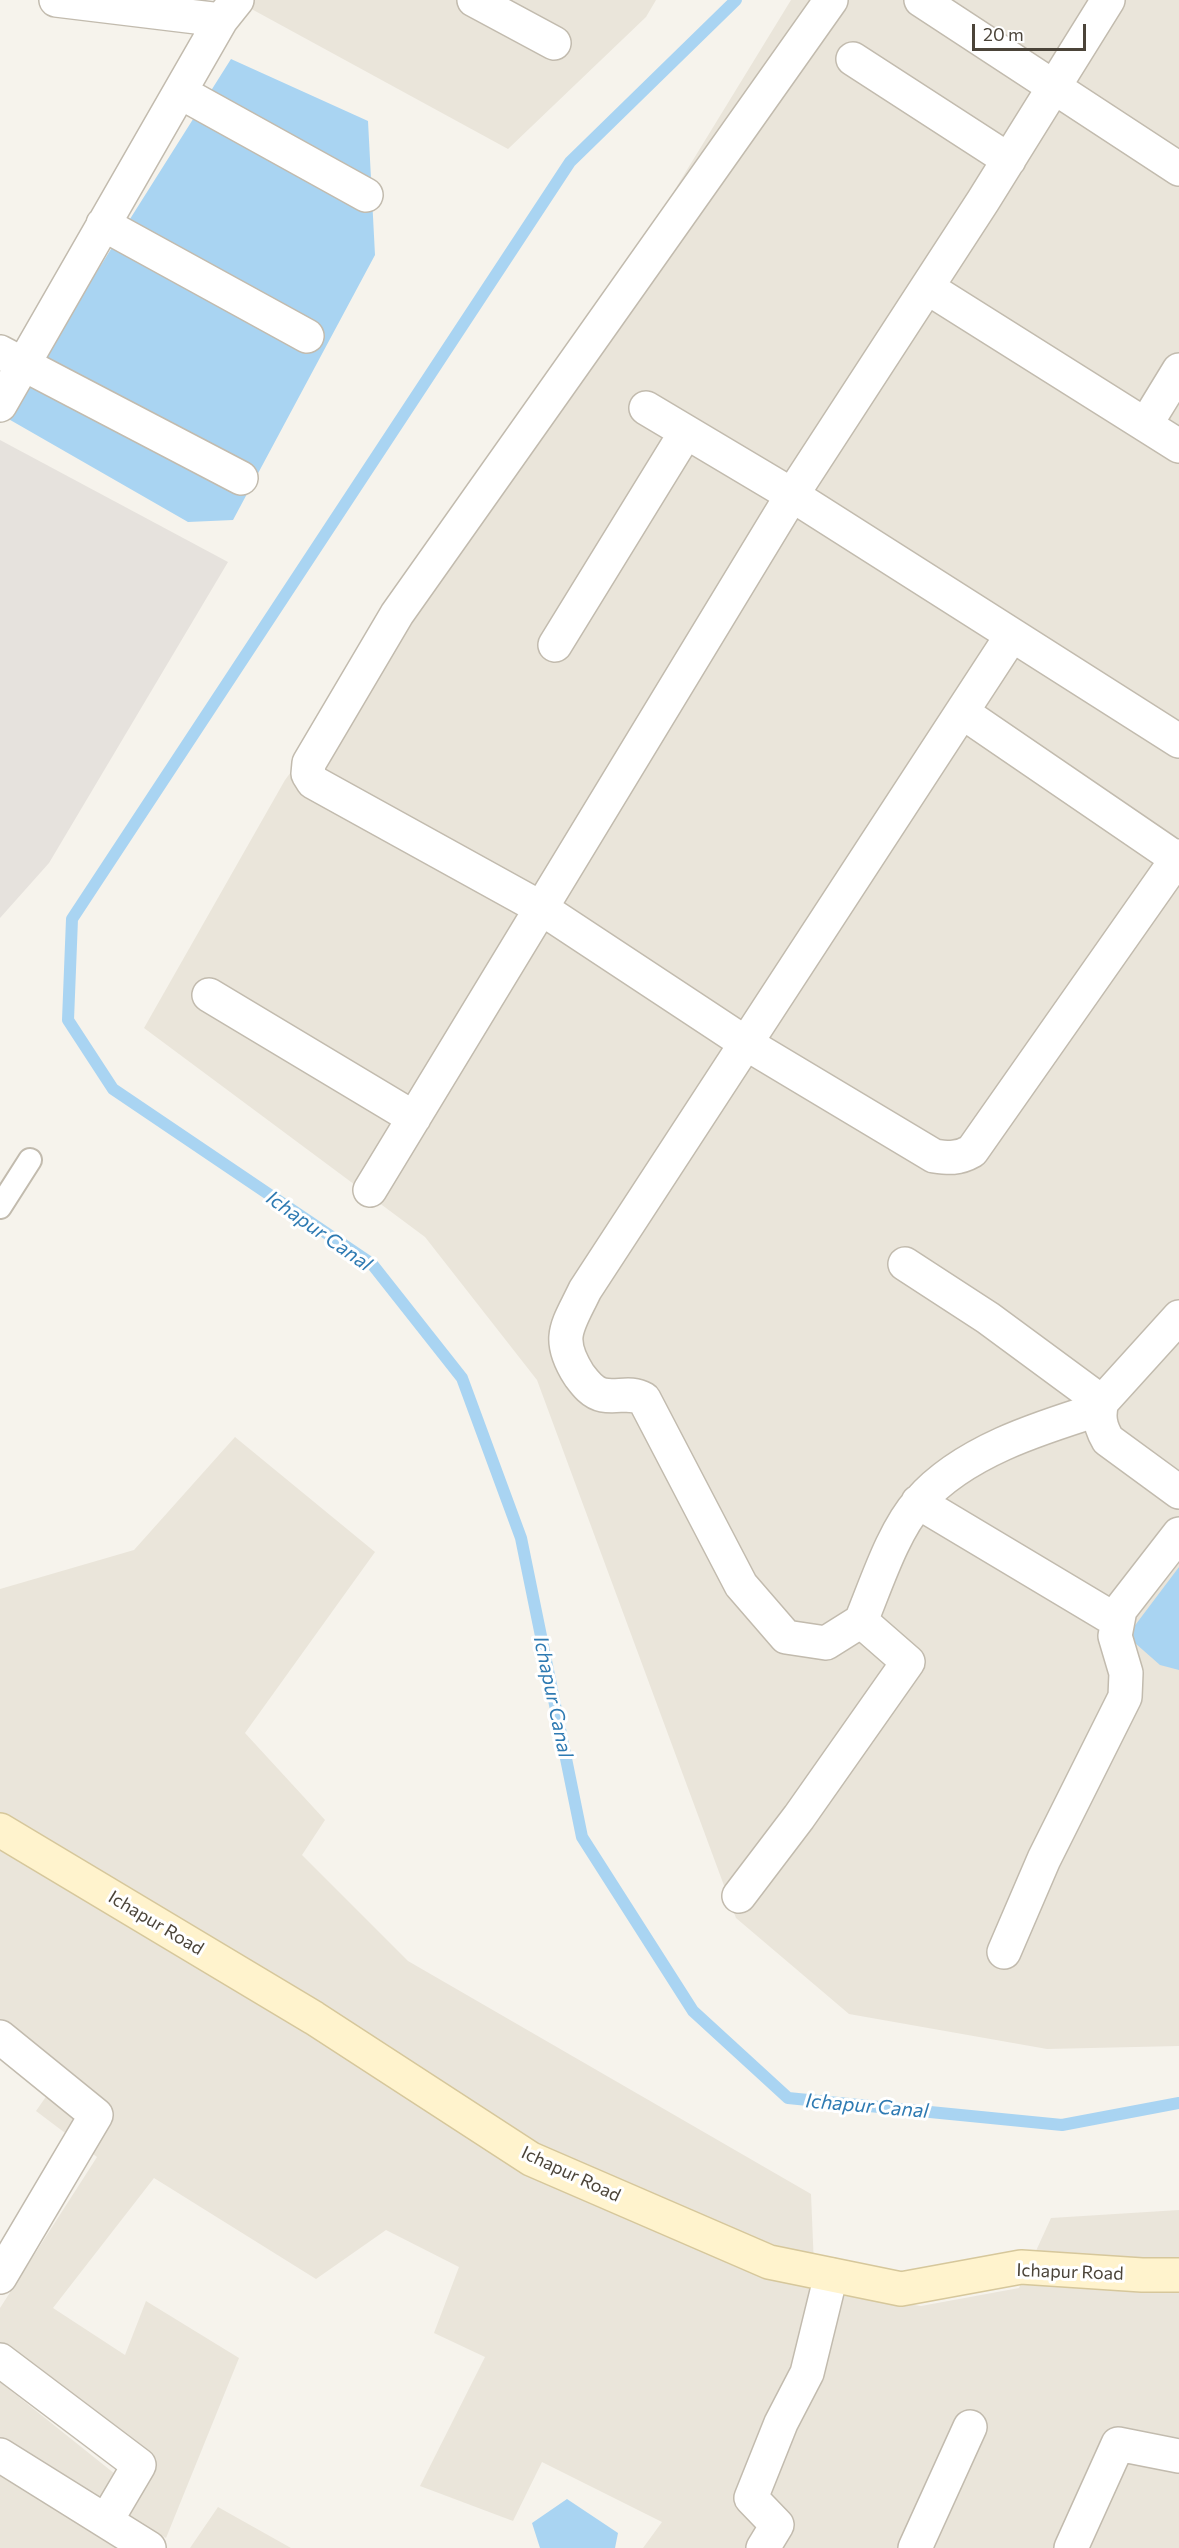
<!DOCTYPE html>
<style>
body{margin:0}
#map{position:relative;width:1179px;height:2548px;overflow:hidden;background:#f6f3ec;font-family:Commissioner,sans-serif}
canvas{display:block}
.scale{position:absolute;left:972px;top:24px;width:114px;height:27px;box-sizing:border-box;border:3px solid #4b4439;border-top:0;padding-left:8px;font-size:18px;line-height:21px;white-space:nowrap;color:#4b4439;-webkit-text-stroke:4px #fff;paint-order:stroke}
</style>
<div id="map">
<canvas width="1179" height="2548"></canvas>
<div class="scale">20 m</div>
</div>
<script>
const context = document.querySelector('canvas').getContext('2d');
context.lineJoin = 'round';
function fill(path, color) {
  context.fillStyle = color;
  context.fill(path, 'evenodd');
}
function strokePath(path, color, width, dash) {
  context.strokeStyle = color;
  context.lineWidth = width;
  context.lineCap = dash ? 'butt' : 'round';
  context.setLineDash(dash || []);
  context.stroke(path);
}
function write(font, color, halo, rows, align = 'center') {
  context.font = font + ' Commissioner,sans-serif';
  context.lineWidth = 6;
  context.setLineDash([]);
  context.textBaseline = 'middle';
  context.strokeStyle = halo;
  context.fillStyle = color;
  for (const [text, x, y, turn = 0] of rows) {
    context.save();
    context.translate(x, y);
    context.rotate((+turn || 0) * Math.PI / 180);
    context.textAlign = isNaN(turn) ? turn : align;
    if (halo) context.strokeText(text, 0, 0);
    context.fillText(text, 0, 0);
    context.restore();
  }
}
const residential = new Path2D(`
 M 235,0 L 656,0 L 646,17 L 508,149 Z
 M 791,0 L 1179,0 L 1179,2046 L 1047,2049 L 849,2014 L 736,1918 L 537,1380 L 425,1237 L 144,1028 L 285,780 L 440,573 Z
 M 235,1437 L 375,1552 L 245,1733 L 325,1820 L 302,1855 L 408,1961 L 811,2194 L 815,2290 L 921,2306 L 1019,2288 L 1051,2218 L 1179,2210 L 1179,2548 L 643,2548 L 662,2522 L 542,2462 L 513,2521 L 420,2486 L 485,2357 L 434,2333 L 459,2267 L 386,2230 L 316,2279 L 154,2178 L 53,2308 L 125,2355 L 146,2301 L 239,2358 L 166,2538 L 129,2518 L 149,2463 L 0,2349 L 0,2308 L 97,2157 L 36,2111 L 66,2068 L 0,2021 L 0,1589 L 134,1550 Z
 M 0,2382 L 115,2474 L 86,2529 L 116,2548 L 0,2548 Z
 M 218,2507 L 291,2548 L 190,2548 Z`);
const industrial = new Path2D(`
 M 0,440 L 228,562 L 49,863 L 0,918 Z`);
const water = new Path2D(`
 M 231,59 L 368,121 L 375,255 L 233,520 L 188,522 L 5,417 Z
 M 1179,1567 L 1179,1670 L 1160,1665 L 1127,1636 Z
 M 567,2499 L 618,2533 L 615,2548 L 540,2548 L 532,2523 Z`);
const stream = new Path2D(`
 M 736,0 L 570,162 L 72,919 L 68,1020 L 113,1089 L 372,1264 L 462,1378 L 521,1538 L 582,1837 L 693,2011 L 788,2098 L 1062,2125 L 1179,2103`);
const lane = new Path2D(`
 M 0,1207 L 30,1160`);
const street = new Path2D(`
 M 56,0 L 221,20 L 237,0
 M 474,0 L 554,43
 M 831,0 L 397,614 L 309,763 L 308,774 L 313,782 L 541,908 L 747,1044 L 934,1156 C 949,1158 958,1159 972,1151 L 1179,856
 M 921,0 L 1179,169
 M 853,59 L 1009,160
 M 180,92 L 366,195
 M 103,224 L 307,336
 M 928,288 L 1179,446
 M 0,352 L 241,478
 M 0,405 L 221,20
 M 646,408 L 792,495 L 1179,741
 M 1146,424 L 1179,370
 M 555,645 L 686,432
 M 962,712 L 1177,859
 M 209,995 L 414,1118
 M 370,1190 L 792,495 L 983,201 L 1108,0
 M 905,1264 L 988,1318 L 1102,1402
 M 1179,1317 L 1102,1402 C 1098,1416 1100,1427 1108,1440 L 1179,1492
 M 918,1502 L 1117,1621
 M 861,1621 C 876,1585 893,1531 919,1502 C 962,1452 1039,1428 1100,1409
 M 739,1896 L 799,1817 L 908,1662 L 861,1621 L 826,1643 L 786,1637 L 741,1585 L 644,1399 C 630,1391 618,1398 603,1395 C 592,1393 585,1383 579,1375 C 555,1337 568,1326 585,1290 L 1012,635
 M 1004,1952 L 1044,1859 L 1125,1697 L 1126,1673 L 1115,1636 L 1120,1610 L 1179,1534
 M 0,2037 L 96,2115 L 0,2277
 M 0,2360 L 139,2465 L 106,2521
 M 0,2455 L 149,2548
 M 763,2548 L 777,2525 L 751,2498 L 781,2423 L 807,2373 L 831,2275
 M 915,2548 L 970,2427
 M 1071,2548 L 1118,2444 L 1179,2456`);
const secondary = new Path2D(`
 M 0,1830 L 314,2018 L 531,2159 L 769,2262 L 901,2289 L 1021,2267 L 1142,2275 L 1179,2275`);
const streetNames = [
 ["Ichapur Road",156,1923,31],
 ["Ichapur Road",571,2174,25],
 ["Ichapur Road",1070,2272,2]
];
const waterNames = [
 ["Ichapur Canal",319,1231,35],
 ["Ichapur Canal",553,1697,78],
 ["Ichapur Canal",867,2106,5]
];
fill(residential, '#eae5da');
fill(industrial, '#e6e2dd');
fill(water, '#a9d4f2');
strokePath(stream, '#a9d4f2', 12);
strokePath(lane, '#c2bbae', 26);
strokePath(street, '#c2bbae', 36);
strokePath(secondary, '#d6c79b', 36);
strokePath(lane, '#fff', 22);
strokePath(street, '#fff', 33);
strokePath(secondary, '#fff3cd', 33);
write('18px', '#4b4439', '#fff', streetNames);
write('italic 20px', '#2e7ab2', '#fff', waterNames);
</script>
